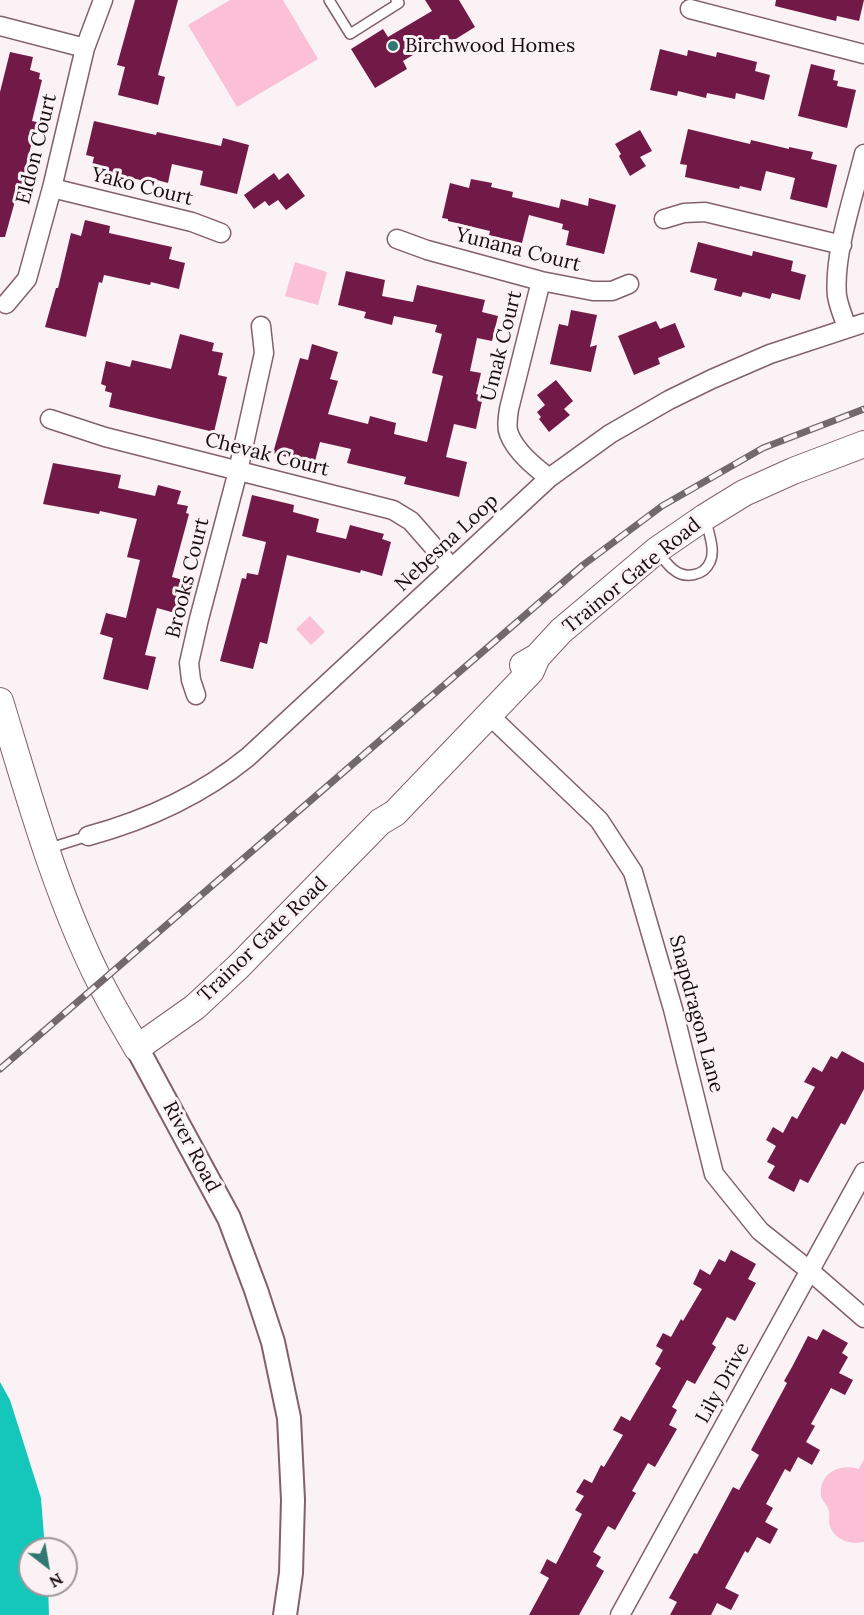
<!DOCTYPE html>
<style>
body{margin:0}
#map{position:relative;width:864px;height:1615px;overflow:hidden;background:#faf2f5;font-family:Lora,serif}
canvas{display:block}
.north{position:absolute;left:18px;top:1537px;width:60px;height:60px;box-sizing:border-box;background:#faf2f5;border:2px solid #a0969a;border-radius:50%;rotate:149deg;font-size:16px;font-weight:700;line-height:24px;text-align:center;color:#190c11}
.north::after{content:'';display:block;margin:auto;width:21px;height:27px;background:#307871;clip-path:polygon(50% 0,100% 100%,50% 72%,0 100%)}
</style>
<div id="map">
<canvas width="864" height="1615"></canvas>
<div class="north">N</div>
</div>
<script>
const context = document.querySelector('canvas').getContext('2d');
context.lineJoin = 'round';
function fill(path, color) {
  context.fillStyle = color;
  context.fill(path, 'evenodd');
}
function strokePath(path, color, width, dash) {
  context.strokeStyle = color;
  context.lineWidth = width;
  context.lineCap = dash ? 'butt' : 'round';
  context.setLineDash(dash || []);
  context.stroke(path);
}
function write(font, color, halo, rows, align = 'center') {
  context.font = font + ' Lora,serif';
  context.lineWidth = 6;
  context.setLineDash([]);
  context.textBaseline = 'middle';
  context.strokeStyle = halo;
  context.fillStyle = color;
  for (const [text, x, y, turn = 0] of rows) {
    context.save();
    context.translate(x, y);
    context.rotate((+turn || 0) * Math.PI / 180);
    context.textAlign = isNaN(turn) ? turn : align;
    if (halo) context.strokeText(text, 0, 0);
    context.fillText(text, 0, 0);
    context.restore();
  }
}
const green = new Path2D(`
 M 230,0 L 283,0 L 318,59 L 237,107 L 188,25 Z
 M 295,262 L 327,272 L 318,305 L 285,296 Z
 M 310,616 L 325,632 L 311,645 L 296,629 Z
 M 864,1459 L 864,1542 C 849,1545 831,1539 829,1521 C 829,1518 830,1514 829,1511 C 828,1505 822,1502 821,1495 C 819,1472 841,1463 859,1469 Z`);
const water = new Path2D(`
 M 0,1382 L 10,1400 L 41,1498 L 45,1549 L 30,1549 L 30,1585 L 48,1585 L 49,1615 L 0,1615 Z`);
const building = new Path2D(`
 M 135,0 L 178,0 L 158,75 L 165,77 L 158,105 L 118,95 L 125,67 L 117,65 Z
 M 425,0 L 459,0 L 475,27 L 451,42 L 446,35 L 403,61 L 407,69 L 375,88 L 351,49 L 383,29 L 388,37 L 432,11 Z
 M 776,0 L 864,0 L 859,21 L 837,16 L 836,21 L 775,6 Z
 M 660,49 L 687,56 L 688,50 L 716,57 L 717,52 L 757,62 L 755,71 L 770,75 L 764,100 L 736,93 L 735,99 L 707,93 L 706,98 L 678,91 L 677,96 L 650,90 Z
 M 10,52 L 33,57 L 30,70 L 40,73 L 39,79 L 42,80 L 32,121 L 37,122 L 19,194 L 17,194 L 5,237 L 0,237 L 0,92 Z
 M 811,64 L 835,70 L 833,80 L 838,81 L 837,86 L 856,90 L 847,128 L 798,116 Z
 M 94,121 L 156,135 L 157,132 L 221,146 L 223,138 L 249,145 L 237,194 L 200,185 L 203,171 L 172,164 L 168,183 L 146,177 L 145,181 L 91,169 L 94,157 L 86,155 Z
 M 688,129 L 750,144 L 751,140 L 789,149 L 789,147 L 813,152 L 811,159 L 837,165 L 827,208 L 790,199 L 795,178 L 766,171 L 761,191 L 740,186 L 739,189 L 685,177 L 687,165 L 680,164 Z
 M 640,130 L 652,151 L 640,157 L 646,166 L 630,176 L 619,156 L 621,154 L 615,144 Z
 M 274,173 L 279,180 L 288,173 L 305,196 L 286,210 L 278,200 L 269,206 L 265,201 L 254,209 L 244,195 Z
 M 471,179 L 492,183 L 491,187 L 513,192 L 512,197 L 559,208 L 561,199 L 588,206 L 589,198 L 616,205 L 604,254 L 566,245 L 569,231 L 562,229 L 563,224 L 529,215 L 522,243 L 489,235 L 490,231 L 448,221 L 448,219 L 442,218 L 450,183 L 469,188 Z
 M 85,220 L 110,226 L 109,233 L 172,247 L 169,259 L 185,263 L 179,289 L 151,282 L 150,285 L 104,275 L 102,283 L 99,282 L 86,337 L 45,327 L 56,288 L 58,288 L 71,233 L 81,236 Z
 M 698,242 L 752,256 L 753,251 L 793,261 L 791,271 L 806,275 L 800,300 L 772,293 L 770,299 L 743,292 L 741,297 L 714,290 L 717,279 L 690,272 Z
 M 346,271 L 385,280 L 382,296 L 413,302 L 417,285 L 485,300 L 482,312 L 498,316 L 492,341 L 477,338 L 470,371 L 481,373 L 476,394 L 483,396 L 476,429 L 454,424 L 446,457 L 467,462 L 459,497 L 404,484 L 406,477 L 347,463 L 351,449 L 320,442 L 314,465 L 273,453 L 300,358 L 308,360 L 312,344 L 338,352 L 330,379 L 338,381 L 328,414 L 368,424 L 370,416 L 396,423 L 394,434 L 427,442 L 443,376 L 432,373 L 442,334 L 435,332 L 437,325 L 394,316 L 392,325 L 364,318 L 366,312 L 338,305 Z
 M 571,310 L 597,315 L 590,347 L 597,345 L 591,372 L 550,364 L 559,324 L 568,326 Z
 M 656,321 L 660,329 L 675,323 L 685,347 L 658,358 L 660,364 L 634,375 L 618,336 Z
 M 180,334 L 214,343 L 212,351 L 223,353 L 218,375 L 227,377 L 214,432 L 109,407 L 112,393 L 105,391 L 106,386 L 101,384 L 106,361 L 130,367 L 132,360 L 171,369 Z
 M 556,380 L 573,401 L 564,409 L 570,415 L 549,432 L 539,419 L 541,417 L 537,412 L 545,405 L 537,395 Z
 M 53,463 L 121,475 L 118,488 L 155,496 L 158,485 L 181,491 L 177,504 L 188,506 L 186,513 L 189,514 L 172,577 L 183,580 L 175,613 L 157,608 L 145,655 L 156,657 L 148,690 L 103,679 L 113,638 L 100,634 L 106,613 L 126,618 L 140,560 L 127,557 L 137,519 L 100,511 L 99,514 L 43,504 Z
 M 252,495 L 294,505 L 293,512 L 319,519 L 316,532 L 346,539 L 350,525 L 384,534 L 382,539 L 391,542 L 382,576 L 361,570 L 360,573 L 287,555 L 267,644 L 260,642 L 253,669 L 220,661 L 242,578 L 246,579 L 247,573 L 258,575 L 266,542 L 242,536 Z
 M 842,1051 L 864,1063 L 864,1089 L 845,1125 L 841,1123 L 808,1183 L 800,1179 L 794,1192 L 768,1178 L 775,1166 L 767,1162 L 776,1146 L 766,1140 L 773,1127 L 783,1133 L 792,1116 L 797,1119 L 815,1087 L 804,1082 L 813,1067 L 822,1072 L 831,1056 L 837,1059 Z
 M 731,1250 L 756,1264 L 748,1279 L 756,1283 L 735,1321 L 727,1317 L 712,1344 L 716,1347 L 695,1384 L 687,1380 L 672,1407 L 677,1410 L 669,1425 L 677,1429 L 655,1467 L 648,1463 L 632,1491 L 636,1493 L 615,1530 L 608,1526 L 593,1552 L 601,1557 L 596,1566 L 604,1571 L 579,1615 L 529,1615 L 549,1578 L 540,1573 L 547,1559 L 556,1564 L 582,1514 L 575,1510 L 584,1496 L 576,1492 L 584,1479 L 592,1483 L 601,1465 L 604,1467 L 623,1435 L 613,1430 L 621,1416 L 630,1421 L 661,1368 L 655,1364 L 663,1350 L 656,1346 L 663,1333 L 671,1337 L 681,1319 L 683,1321 L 702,1289 L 693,1284 L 700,1269 L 710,1275 L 719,1259 L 725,1262 Z
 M 823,1329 L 848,1343 L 842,1353 L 848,1357 L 839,1373 L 853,1380 L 845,1395 L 831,1388 L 811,1424 L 815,1426 L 806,1442 L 820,1450 L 812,1465 L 798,1457 L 790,1472 L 785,1469 L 766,1504 L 773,1508 L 765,1522 L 778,1529 L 770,1544 L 757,1537 L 748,1553 L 745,1551 L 725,1588 L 739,1595 L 731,1610 L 717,1603 L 711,1615 L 670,1615 L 677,1602 L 669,1598 L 694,1553 L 697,1554 L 733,1487 L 739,1490 L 759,1455 L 751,1450 L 787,1383 L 784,1381 L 792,1367 L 808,1336 L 817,1340 Z`);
const service = new Path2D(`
 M 329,0 L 350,34 L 399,3 L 396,0
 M 658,552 C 663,558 668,566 674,570 C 685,579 704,576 710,562 C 716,550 708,532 706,520
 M 47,849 L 88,836`);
const minor = new Path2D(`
 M 690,9 L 864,54
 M 0,26 L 85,48
 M 52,188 L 192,222 L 221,233
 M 664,219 L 684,213 L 705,212 L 842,245
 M 397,239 L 427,250 L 541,281 L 593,291 L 612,291 L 629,284
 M 541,281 L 509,409 C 508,417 506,427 509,434 C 516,452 535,467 549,478
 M 6,304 L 27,279 L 52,188 L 85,48 L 103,0
 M 847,327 C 843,317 839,307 837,296 C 833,255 854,195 864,154
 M 50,419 L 105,437 L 393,510 L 411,521 L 452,568
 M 196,695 L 191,680 L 189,663 L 199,619 L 238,471 L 264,353 L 261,326
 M 489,715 L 599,820 L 633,872 L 673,1009 L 714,1174 L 760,1231 L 810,1271 L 864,1318
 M 88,836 C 147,820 200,796 248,757 L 549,478 L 610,434 L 669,400 L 712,379 L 770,354 L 864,323
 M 620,1615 L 864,1172`);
const tertiary = new Path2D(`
 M 137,1048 L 229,1218 L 256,1290 L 273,1342 L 289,1418 L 293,1500 L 291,1573 L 285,1615`);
const secondary = new Path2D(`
 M 523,665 L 537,657 L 561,631 L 657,550 L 705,517 L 744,493 L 793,471 L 864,444
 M 0,701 C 29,796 56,895 101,984 C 112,1006 125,1027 137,1048 L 195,1007 L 238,967 L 380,822 L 395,813 L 531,671 L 537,657`);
const rail = new Path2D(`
 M 0,1069 L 583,565 L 662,506 L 763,448 L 864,409`);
const markers = [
 [393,46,6,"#307871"]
];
const poiNames = [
 ["Birchwood Homes",405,46]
];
const streetNames = [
 ["Eldon Court",37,149,-76],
 ["Yako Court",142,187,14],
 ["Yunana Court",518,250,14],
 ["Umak Court",502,346,-76],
 ["Chevak Court",267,455,14],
 ["Nebesna Loop",447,543,-43],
 ["Trainor Gate Road",632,576,-39],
 ["Brooks Court",188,578,-76],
 ["Trainor Gate Road",263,940,-44],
 ["Snapdragon Lane",696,1014,75],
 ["River Road",191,1147,62],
 ["Lily Drive",723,1383,-61]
];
fill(green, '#fbbfd6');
fill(water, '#15c7bb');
fill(building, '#721a47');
strokePath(service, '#83606e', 12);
strokePath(minor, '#83606e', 21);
strokePath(tertiary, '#83606e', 26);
strokePath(secondary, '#83606e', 28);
strokePath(service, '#fff', 9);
strokePath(minor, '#fff', 18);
strokePath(tertiary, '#fff', 22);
strokePath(secondary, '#fff', 26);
strokePath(rail, '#73686c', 7);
strokePath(rail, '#faf2f5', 4.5, [14]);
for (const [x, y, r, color] of markers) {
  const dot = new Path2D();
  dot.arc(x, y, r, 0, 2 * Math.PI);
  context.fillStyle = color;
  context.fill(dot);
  strokePath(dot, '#faf2f5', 2);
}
write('20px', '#190c11', '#faf2f5', poiNames, 'left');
write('20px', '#190c11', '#faf2f5', streetNames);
</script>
